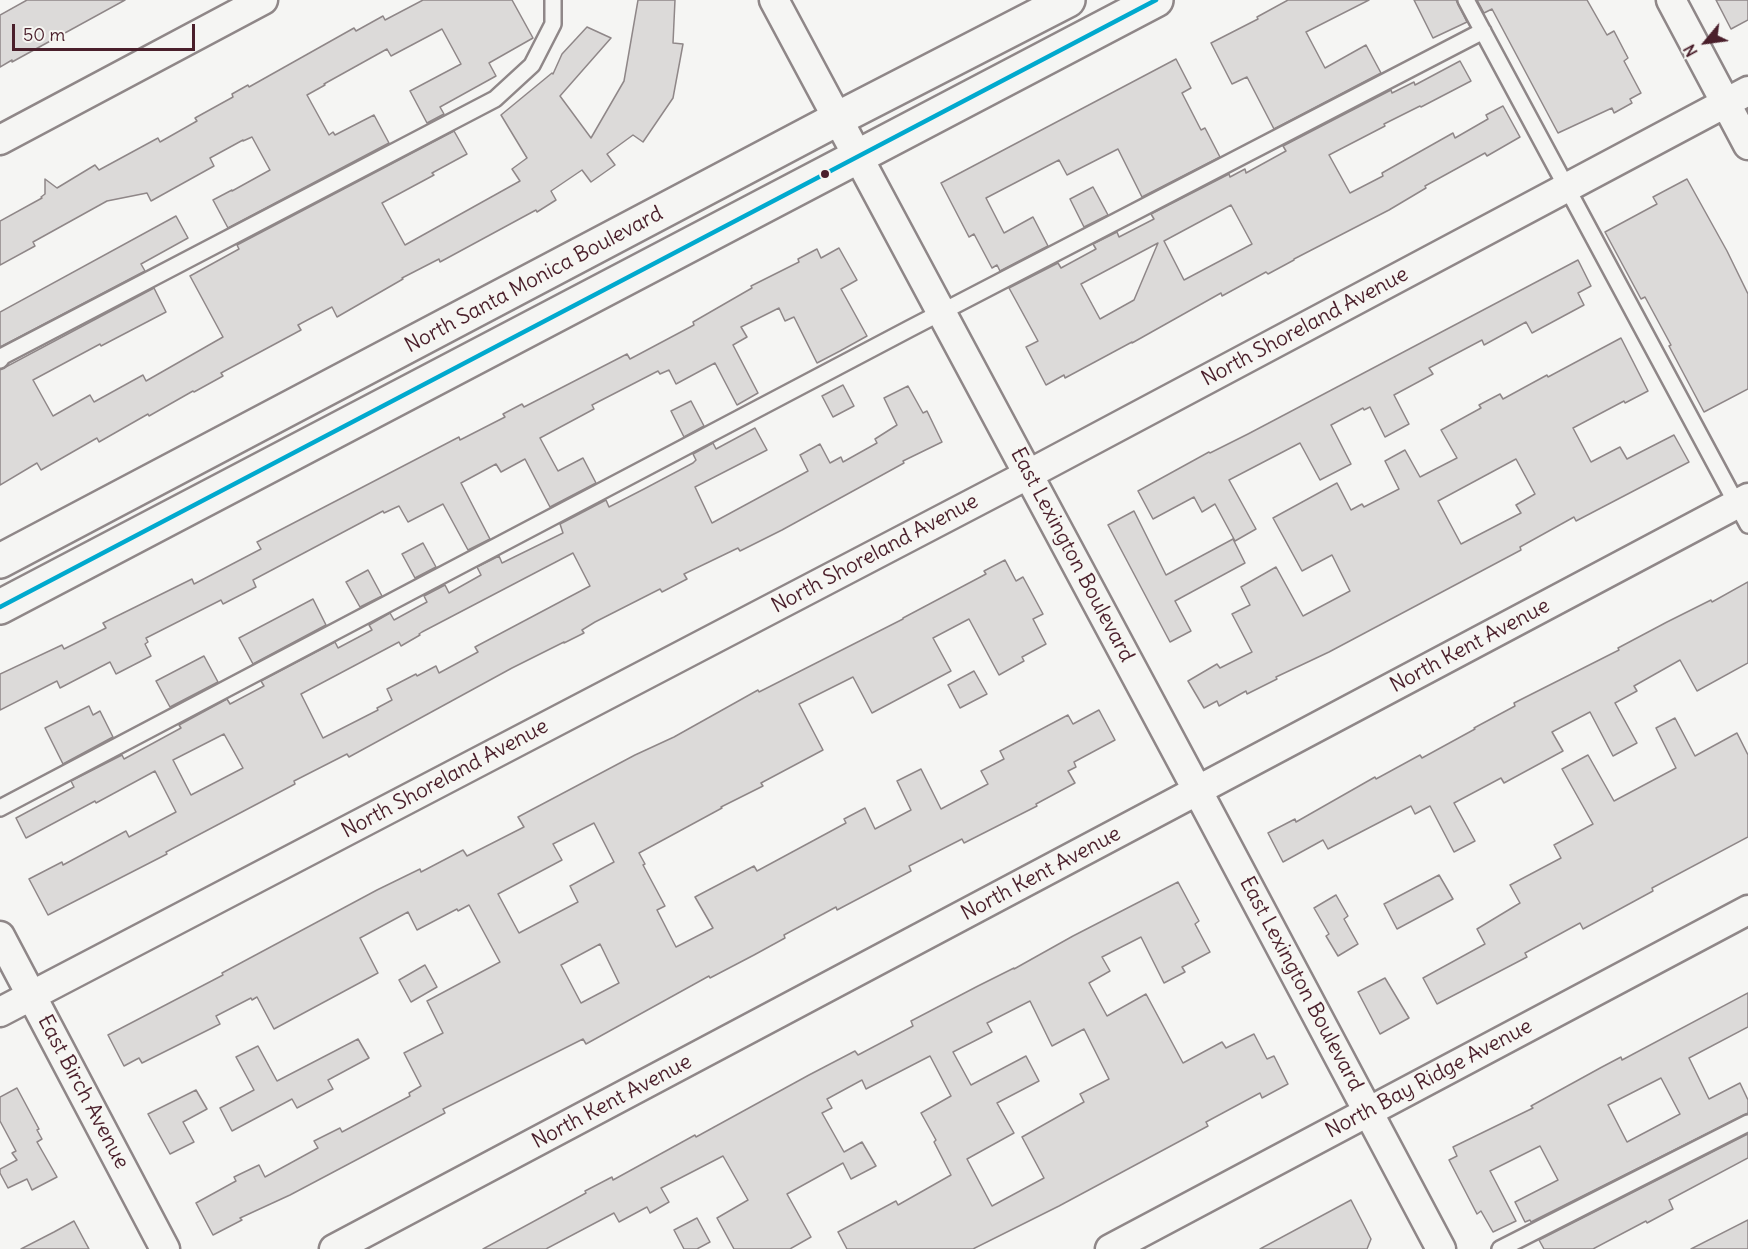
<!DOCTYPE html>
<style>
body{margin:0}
#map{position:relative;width:1748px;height:1249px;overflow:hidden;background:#f5f5f3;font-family:Delius,sans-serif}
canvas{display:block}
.north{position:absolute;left:1676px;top:12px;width:60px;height:60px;-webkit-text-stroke:4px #f6f6f2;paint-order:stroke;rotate:241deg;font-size:16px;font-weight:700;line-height:24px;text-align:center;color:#4a1f2b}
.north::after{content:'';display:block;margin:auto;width:21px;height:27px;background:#4a1f2b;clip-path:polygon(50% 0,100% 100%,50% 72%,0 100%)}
.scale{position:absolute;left:12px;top:24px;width:183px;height:27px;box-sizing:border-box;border:3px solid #4a1f2b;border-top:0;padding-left:8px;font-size:18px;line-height:21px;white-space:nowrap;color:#4a1f2b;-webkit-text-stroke:4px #f6f6f2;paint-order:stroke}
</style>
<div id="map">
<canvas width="1748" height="1249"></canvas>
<div class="north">N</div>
<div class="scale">50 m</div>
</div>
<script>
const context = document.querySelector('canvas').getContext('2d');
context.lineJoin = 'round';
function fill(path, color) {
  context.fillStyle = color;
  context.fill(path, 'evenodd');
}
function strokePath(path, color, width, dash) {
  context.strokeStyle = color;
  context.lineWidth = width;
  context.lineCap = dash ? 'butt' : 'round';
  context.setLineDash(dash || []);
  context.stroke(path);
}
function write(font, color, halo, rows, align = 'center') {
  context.font = font + ' Delius,sans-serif';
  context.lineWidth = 5;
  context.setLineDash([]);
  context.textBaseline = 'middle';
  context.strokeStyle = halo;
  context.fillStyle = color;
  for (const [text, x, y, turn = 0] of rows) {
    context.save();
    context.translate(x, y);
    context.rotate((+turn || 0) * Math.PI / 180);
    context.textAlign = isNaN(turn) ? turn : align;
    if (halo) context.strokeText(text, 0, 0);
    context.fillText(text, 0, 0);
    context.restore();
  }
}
const building = new Path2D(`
 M 27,0 L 125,0 L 12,62 L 12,60 L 0,67 L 0,15 Z
 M 423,0 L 512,0 L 533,38 L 489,63 L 496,76 L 440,107 L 444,114 L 427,123 L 410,91 L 461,64 L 442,29 L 391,56 L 387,49 L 324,84 L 325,85 L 307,95 L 329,135 L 333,132 L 335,135 L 374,115 L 389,143 L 228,228 L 213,200 L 232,190 L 232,191 L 270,170 L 252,137 L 243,141 L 243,140 L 210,158 L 214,166 L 151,201 L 147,193 L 107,201 L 33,242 L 35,246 L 0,265 L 0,221 L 42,198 L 41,197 L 45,194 L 45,179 L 57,188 L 95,165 L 99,170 L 158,138 L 160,142 L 197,121 L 195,118 L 233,97 L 232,94 L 248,85 L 249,87 L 354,28 L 356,31 L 383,16 L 385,20 Z
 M 638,0 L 675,0 L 673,43 L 683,44 L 673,98 L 643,142 L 633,135 L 607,154 L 615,165 L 591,182 L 582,170 L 551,191 L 556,200 L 537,212 L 536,210 L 440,262 L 439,259 L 402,278 L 403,279 L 337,317 L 332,307 L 298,325 L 301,330 L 221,373 L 223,376 L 194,392 L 193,391 L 149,416 L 148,414 L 99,442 L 97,438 L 41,470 L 37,463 L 0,485 L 0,370 L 154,288 L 166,312 L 101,346 L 100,344 L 33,380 L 53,416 L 90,395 L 94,402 L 143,375 L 146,381 L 223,337 L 190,276 L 239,249 L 237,245 L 454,131 L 467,154 L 432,173 L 434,175 L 382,203 L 405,245 L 520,181 L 512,169 L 527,158 L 501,115 L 552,73 L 553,74 L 562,54 L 587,27 L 611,38 L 560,96 L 591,138 L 624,81 Z
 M 1288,0 L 1369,0 L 1306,32 L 1325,68 L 1366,45 L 1381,73 L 1274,129 L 1247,77 L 1232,84 L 1211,43 L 1258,19 L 1257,17 Z
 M 1414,0 L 1456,0 L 1467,22 L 1433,38 Z
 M 1477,0 L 1587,0 L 1607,35 L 1614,31 L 1628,58 L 1624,61 L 1641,93 L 1630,99 L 1632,103 L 1614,113 L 1612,108 L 1558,133 L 1492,9 L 1484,13 Z
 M 1716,0 L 1748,0 L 1748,20 L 1731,29 Z
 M 1176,59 L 1191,88 L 1182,93 L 1201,130 L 1205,128 L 1220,157 L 1142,197 L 1118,149 L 1067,175 L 1059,160 L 986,198 L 1004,233 L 1033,217 L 1048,246 L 1000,271 L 997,265 L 992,268 L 974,234 L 969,237 L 941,183 Z
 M 1460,61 L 1471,81 L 1421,107 L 1420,106 L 1384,124 L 1385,126 L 1329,155 L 1350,193 L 1383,176 L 1382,173 L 1453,133 L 1455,138 L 1488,119 L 1486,115 L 1503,106 L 1520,137 L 1487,156 L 1485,153 L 1425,186 L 1426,188 L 1389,210 L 1294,259 L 1294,260 L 1268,274 L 1266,272 L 1222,296 L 1221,293 L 1132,343 L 1132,342 L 1065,378 L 1064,375 L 1046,385 L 1026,347 L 1038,341 L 1009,288 L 1058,263 L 1061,268 L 1096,249 L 1093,244 L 1117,232 L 1119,237 L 1154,219 L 1151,214 L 1229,174 L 1230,177 L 1245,169 L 1246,173 L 1286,151 L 1283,146 L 1391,90 L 1392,93 L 1414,82 L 1415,85 ZM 1231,205 L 1252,244 L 1184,280 L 1164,241 ZM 1158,243 L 1134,300 L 1100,319 L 1081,284 Z
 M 1687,179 L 1727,251 L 1748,294 L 1748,389 L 1704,412 L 1669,346 L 1671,345 L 1645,297 L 1641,299 L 1605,232 L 1657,204 L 1653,197 Z
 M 1093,187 L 1108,215 L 1084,227 L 1070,199 Z
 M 176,216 L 188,238 L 141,264 L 145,271 L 0,347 L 0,312 Z
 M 839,248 L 857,280 L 841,289 L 867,336 L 840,351 L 817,363 L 794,317 L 785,321 L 779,308 L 741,327 L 747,337 L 733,345 L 758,393 L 737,405 L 715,363 L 676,384 L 669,370 L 660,374 L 658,371 L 592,405 L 594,409 L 540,438 L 558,471 L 583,458 L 596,483 L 550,507 L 525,459 L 501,472 L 496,464 L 461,483 L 490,539 L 468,550 L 443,504 L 408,522 L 399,506 L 384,513 L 383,511 L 253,580 L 256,587 L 223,604 L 221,600 L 146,638 L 148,642 L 145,644 L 151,656 L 116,674 L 110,662 L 60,688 L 57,681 L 0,710 L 0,674 L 62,645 L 64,649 L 106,628 L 103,623 L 192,579 L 194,584 L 261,549 L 257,542 L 459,437 L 460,440 L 505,417 L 503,414 L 522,404 L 524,407 L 627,354 L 630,359 L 694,325 L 693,322 L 752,288 L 751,286 L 799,262 L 798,259 L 817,249 L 821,258 Z
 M 1578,260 L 1591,286 L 1578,293 L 1584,305 L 1532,333 L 1526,322 L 1484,345 L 1482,340 L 1429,368 L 1433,374 L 1394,395 L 1409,424 L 1385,437 L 1370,407 L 1364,410 L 1363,408 L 1331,425 L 1351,464 L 1320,480 L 1300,443 L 1229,480 L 1256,529 L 1235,541 L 1215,504 L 1202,512 L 1194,497 L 1153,519 L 1138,491 L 1209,452 L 1210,453 L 1248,434 Z
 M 1621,338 L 1648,391 L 1625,403 L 1624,401 L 1573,428 L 1591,462 L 1620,447 L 1627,459 L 1674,435 L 1689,462 L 1576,521 L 1574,517 L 1520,547 L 1521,550 L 1329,652 L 1276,677 L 1277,679 L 1247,694 L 1246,691 L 1219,706 L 1217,701 L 1204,708 L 1188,681 L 1217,664 L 1220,668 L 1252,652 L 1232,614 L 1250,605 L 1241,587 L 1276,567 L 1303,616 L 1350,591 L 1332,555 L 1302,571 L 1273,518 L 1337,483 L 1351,510 L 1362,504 L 1364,507 L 1399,489 L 1385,461 L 1405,450 L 1420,477 L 1455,459 L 1457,458 L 1441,430 L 1481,408 L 1479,405 L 1500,394 L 1503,399 L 1547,375 L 1548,377 ZM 1516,459 L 1535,494 L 1516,505 L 1521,513 L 1461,544 L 1438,501 Z
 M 843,385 L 854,406 L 833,417 L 822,396 Z
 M 908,386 L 923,413 L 927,411 L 942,442 L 903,461 L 904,463 L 782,530 L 740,551 L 738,548 L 684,574 L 687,579 L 662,592 L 660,589 L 595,622 L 582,630 L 584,633 L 564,643 L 564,642 L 512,668 L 349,757 L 347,754 L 294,781 L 295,784 L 166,852 L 167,854 L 48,915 L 29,879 L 62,862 L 63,865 L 126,831 L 129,837 L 176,812 L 155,771 L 96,803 L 95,801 L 26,838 L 16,818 L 74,787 L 71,781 L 122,755 L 124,759 L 181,728 L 179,725 L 227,699 L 230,704 L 264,686 L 261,681 L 335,642 L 338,648 L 372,630 L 369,625 L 390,613 L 394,620 L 427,602 L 424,596 L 445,585 L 449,593 L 481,575 L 477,567 L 499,556 L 502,563 L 563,533 L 560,524 L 606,500 L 609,507 L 644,489 L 693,463 L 696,460 L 693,454 L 713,443 L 716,449 L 755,428 L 767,450 L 695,487 L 712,523 L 808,471 L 800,455 L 820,444 L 830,463 L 841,457 L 843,462 L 877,443 L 875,439 L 897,425 L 884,398 ZM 573,553 L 590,586 L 475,647 L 478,652 L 439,673 L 436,666 L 417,676 L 416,674 L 387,689 L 392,700 L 377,708 L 378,710 L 323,738 L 301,694 L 399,642 L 401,646 L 420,635 L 419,634 L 422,632 ZM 224,734 L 243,768 L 191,795 L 173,760 Z
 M 691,401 L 704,426 L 684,437 L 671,411 Z
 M 1134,511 L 1166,575 L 1233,539 L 1245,563 L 1175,601 L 1191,631 L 1170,642 L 1108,525 Z
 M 423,543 L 436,567 L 415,578 L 402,554 Z
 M 1005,560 L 1016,581 L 1023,577 L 1043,614 L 1033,619 L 1046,644 L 1022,657 L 1024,661 L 999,675 L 969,619 L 933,638 L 951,671 L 872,713 L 853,677 L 799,704 L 823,750 L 761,783 L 763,786 L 721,807 L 722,808 L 639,853 L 645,864 L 643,865 L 665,906 L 657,910 L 676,947 L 713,928 L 695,897 L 754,866 L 757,871 L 846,823 L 844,819 L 865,808 L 875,829 L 911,810 L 897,781 L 921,769 L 941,809 L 988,784 L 981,771 L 1004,759 L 1000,751 L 1068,715 L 1073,724 L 1099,710 L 1115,740 L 1074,762 L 1076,767 L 1068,771 L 1075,783 L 1036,804 L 1037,806 L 964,843 L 962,839 L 909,866 L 911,871 L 837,910 L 836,907 L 784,935 L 785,938 L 754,955 L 710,978 L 709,976 L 586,1044 L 583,1039 L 443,1109 L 445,1113 L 290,1195 L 240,1218 L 242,1220 L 213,1235 L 196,1203 L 236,1181 L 234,1177 L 259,1165 L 265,1177 L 318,1148 L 314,1141 L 340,1128 L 342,1132 L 410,1096 L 409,1093 L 421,1086 L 404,1053 L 443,1033 L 427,1001 L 500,962 L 469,905 L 458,911 L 457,909 L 417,930 L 408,912 L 360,938 L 378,973 L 274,1029 L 257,997 L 252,1000 L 251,998 L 216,1016 L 220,1024 L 142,1063 L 139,1058 L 124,1066 L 108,1035 L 223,975 L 222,973 L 377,890 L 420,869 L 421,872 L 463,850 L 467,856 L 524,827 L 518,817 L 635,755 L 674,737 L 758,690 L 759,692 L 903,619 L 903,618 L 986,574 L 984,571 ZM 594,823 L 614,862 L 570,886 L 578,902 L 519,933 L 498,894 L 562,860 L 553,844 ZM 600,944 L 619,983 L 581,1003 L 561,965 Z
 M 368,570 L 382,596 L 360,607 L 346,582 Z
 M 1748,582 L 1748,663 L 1697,691 L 1680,660 L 1634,686 L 1637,691 L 1615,703 L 1637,743 L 1613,756 L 1590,712 L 1552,732 L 1563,751 L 1504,783 L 1501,778 L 1454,803 L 1475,841 L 1454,852 L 1430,806 L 1415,814 L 1411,806 L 1328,849 L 1323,840 L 1283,862 L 1268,833 L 1295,819 L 1296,822 L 1375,777 L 1376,779 L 1420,755 L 1422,758 L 1475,729 L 1474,728 L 1515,706 L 1514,703 L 1619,650 L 1618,648 L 1667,622 L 1711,600 L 1712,602 Z
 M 313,599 L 326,625 L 253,664 L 239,638 Z
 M 204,656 L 218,682 L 170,707 L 156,681 Z
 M 974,671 L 987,694 L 960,708 L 948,685 Z
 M 89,706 L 93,715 L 100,711 L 113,737 L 63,764 L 45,728 Z
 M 1675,718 L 1695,756 L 1737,733 L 1748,755 L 1748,837 L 1652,888 L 1653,891 L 1583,929 L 1580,923 L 1525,953 L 1527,957 L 1437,1004 L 1423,978 L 1485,944 L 1477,929 L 1520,903 L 1510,885 L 1561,858 L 1554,845 L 1593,824 L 1562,769 L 1588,755 L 1614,801 L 1676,768 L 1656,728 Z
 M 1439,875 L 1453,899 L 1397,929 L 1384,904 Z
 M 1178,882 L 1199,921 L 1195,924 L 1210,952 L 1182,967 L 1185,972 L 1164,983 L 1141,937 L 1102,957 L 1110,971 L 1089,983 L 1107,1016 L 1146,994 L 1183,1063 L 1222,1042 L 1226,1048 L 1254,1034 L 1267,1059 L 1274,1056 L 1288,1084 L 1262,1098 L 1260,1093 L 1206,1122 L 1208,1126 L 1059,1206 L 973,1249 L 847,1249 L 838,1232 L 896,1201 L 898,1205 L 951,1175 L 934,1142 L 936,1140 L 921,1113 L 951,1096 L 930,1056 L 866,1089 L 862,1080 L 827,1099 L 832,1108 L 822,1113 L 844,1152 L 862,1142 L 876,1166 L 851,1179 L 843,1163 L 787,1194 L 811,1237 L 790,1249 L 734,1249 L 717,1218 L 748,1200 L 723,1156 L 661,1188 L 669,1202 L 650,1213 L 647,1207 L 619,1222 L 614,1213 L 546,1249 L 483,1249 L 586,1193 L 585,1191 L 612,1177 L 613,1180 L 695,1135 L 696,1137 L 809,1075 L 855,1051 L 858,1055 L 913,1026 L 911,1021 L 978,986 L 1014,968 L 1014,969 L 1073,936 ZM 1030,1001 L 1052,1046 L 1084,1029 L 1109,1079 L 1080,1094 L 1084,1102 L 1022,1137 L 1044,1178 L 992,1206 L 967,1159 L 1014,1133 L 997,1103 L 1039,1081 L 1026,1056 L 971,1085 L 953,1052 L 992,1032 L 987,1023 Z
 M 1336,895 L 1348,916 L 1344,919 L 1358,944 L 1338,956 L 1326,936 L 1329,934 L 1314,908 Z
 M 425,965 L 437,987 L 411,1002 L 399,980 Z
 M 1385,978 L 1409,1018 L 1380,1034 L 1358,992 Z
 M 1748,993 L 1748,1027 L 1689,1058 L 1709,1099 L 1740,1083 L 1748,1100 L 1748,1113 L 1531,1222 L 1530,1220 L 1525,1222 L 1515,1202 L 1558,1180 L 1540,1146 L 1490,1171 L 1516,1221 L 1493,1232 L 1481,1211 L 1477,1214 L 1449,1160 L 1457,1156 L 1453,1147 L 1533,1108 L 1531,1106 L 1602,1067 L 1621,1057 L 1622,1060 ZM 1661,1078 L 1680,1114 L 1627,1142 L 1608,1105 Z
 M 358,1039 L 369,1058 L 328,1080 L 333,1089 L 297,1108 L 292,1099 L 232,1131 L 220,1108 L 254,1090 L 236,1057 L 258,1046 L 277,1081 Z
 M 17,1088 L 39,1129 L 37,1130 L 42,1139 L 37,1142 L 57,1177 L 32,1190 L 27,1179 L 8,1188 L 0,1173 L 0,1169 L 17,1160 L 12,1153 L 16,1151 L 0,1121 L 0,1097 Z
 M 196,1090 L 207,1109 L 183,1122 L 194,1142 L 170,1154 L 148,1114 Z
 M 1748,1134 L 1748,1158 L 1669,1200 L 1673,1209 L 1647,1223 L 1646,1221 L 1593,1249 L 1544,1249 L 1539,1240 Z
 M 1351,1200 L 1371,1239 L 1367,1249 L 1260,1249 Z
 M 697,1218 L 710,1242 L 697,1249 L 684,1249 L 674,1230 Z
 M 1748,1220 L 1748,1249 L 1691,1249 Z
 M 74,1221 L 89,1249 L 21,1249 L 54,1232 Z`);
const service = new Path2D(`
 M 1466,0 L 1748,525
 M 0,360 L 3,356 L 495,99 L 532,65 L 553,24 L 553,0
 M 0,808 L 909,329 L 1483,31
 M 1500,1249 L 1748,1123`);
const minor = new Path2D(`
 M 774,0 L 1186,769 L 1441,1249
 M 1671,0 L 1748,145
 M 0,140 L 263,0
 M 0,936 L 165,1249
 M 0,1012 L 1029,474 L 1748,91
 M 334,1249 L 1748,498
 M 1110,1249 L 1748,910`);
const tertiary = new Path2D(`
 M 0,561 L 837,119 L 1068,0
 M 0,607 L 1156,0`);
const bus1 = new Path2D(`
 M 0,607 L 1156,0`);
const markers = [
 [825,174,5,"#4a1f2b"]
];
const streetNames = [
 ["North Santa Monica Boulevard",534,280,-28],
 ["North Shoreland Avenue",1305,327,-28],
 ["North Shoreland Avenue",875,554,-28],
 ["East Lexington Boulevard",1072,555,62],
 ["North Kent Avenue",1470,646,-28],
 ["North Shoreland Avenue",445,779,-28],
 ["North Kent Avenue",1041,874,-28],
 ["East Lexington Boulevard",1301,984,62],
 ["North Bay Ridge Avenue",1429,1079,-28],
 ["East Birch Avenue",83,1092,62],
 ["North Kent Avenue",612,1102,-28]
];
fill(building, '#dcdad9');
strokePath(building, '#8f8788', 1.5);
strokePath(service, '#8f8788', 20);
strokePath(minor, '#8f8788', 33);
strokePath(tertiary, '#8f8788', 38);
strokePath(service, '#f5f5f3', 15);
strokePath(minor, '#f5f5f3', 28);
strokePath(tertiary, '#f5f5f3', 33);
strokePath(bus1, '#00a9ce', 4.5);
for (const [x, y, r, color] of markers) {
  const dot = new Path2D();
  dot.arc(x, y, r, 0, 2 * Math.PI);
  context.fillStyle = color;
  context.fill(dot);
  strokePath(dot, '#f6f6f2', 2);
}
write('21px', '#4a1f2b', '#f6f6f2', streetNames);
</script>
